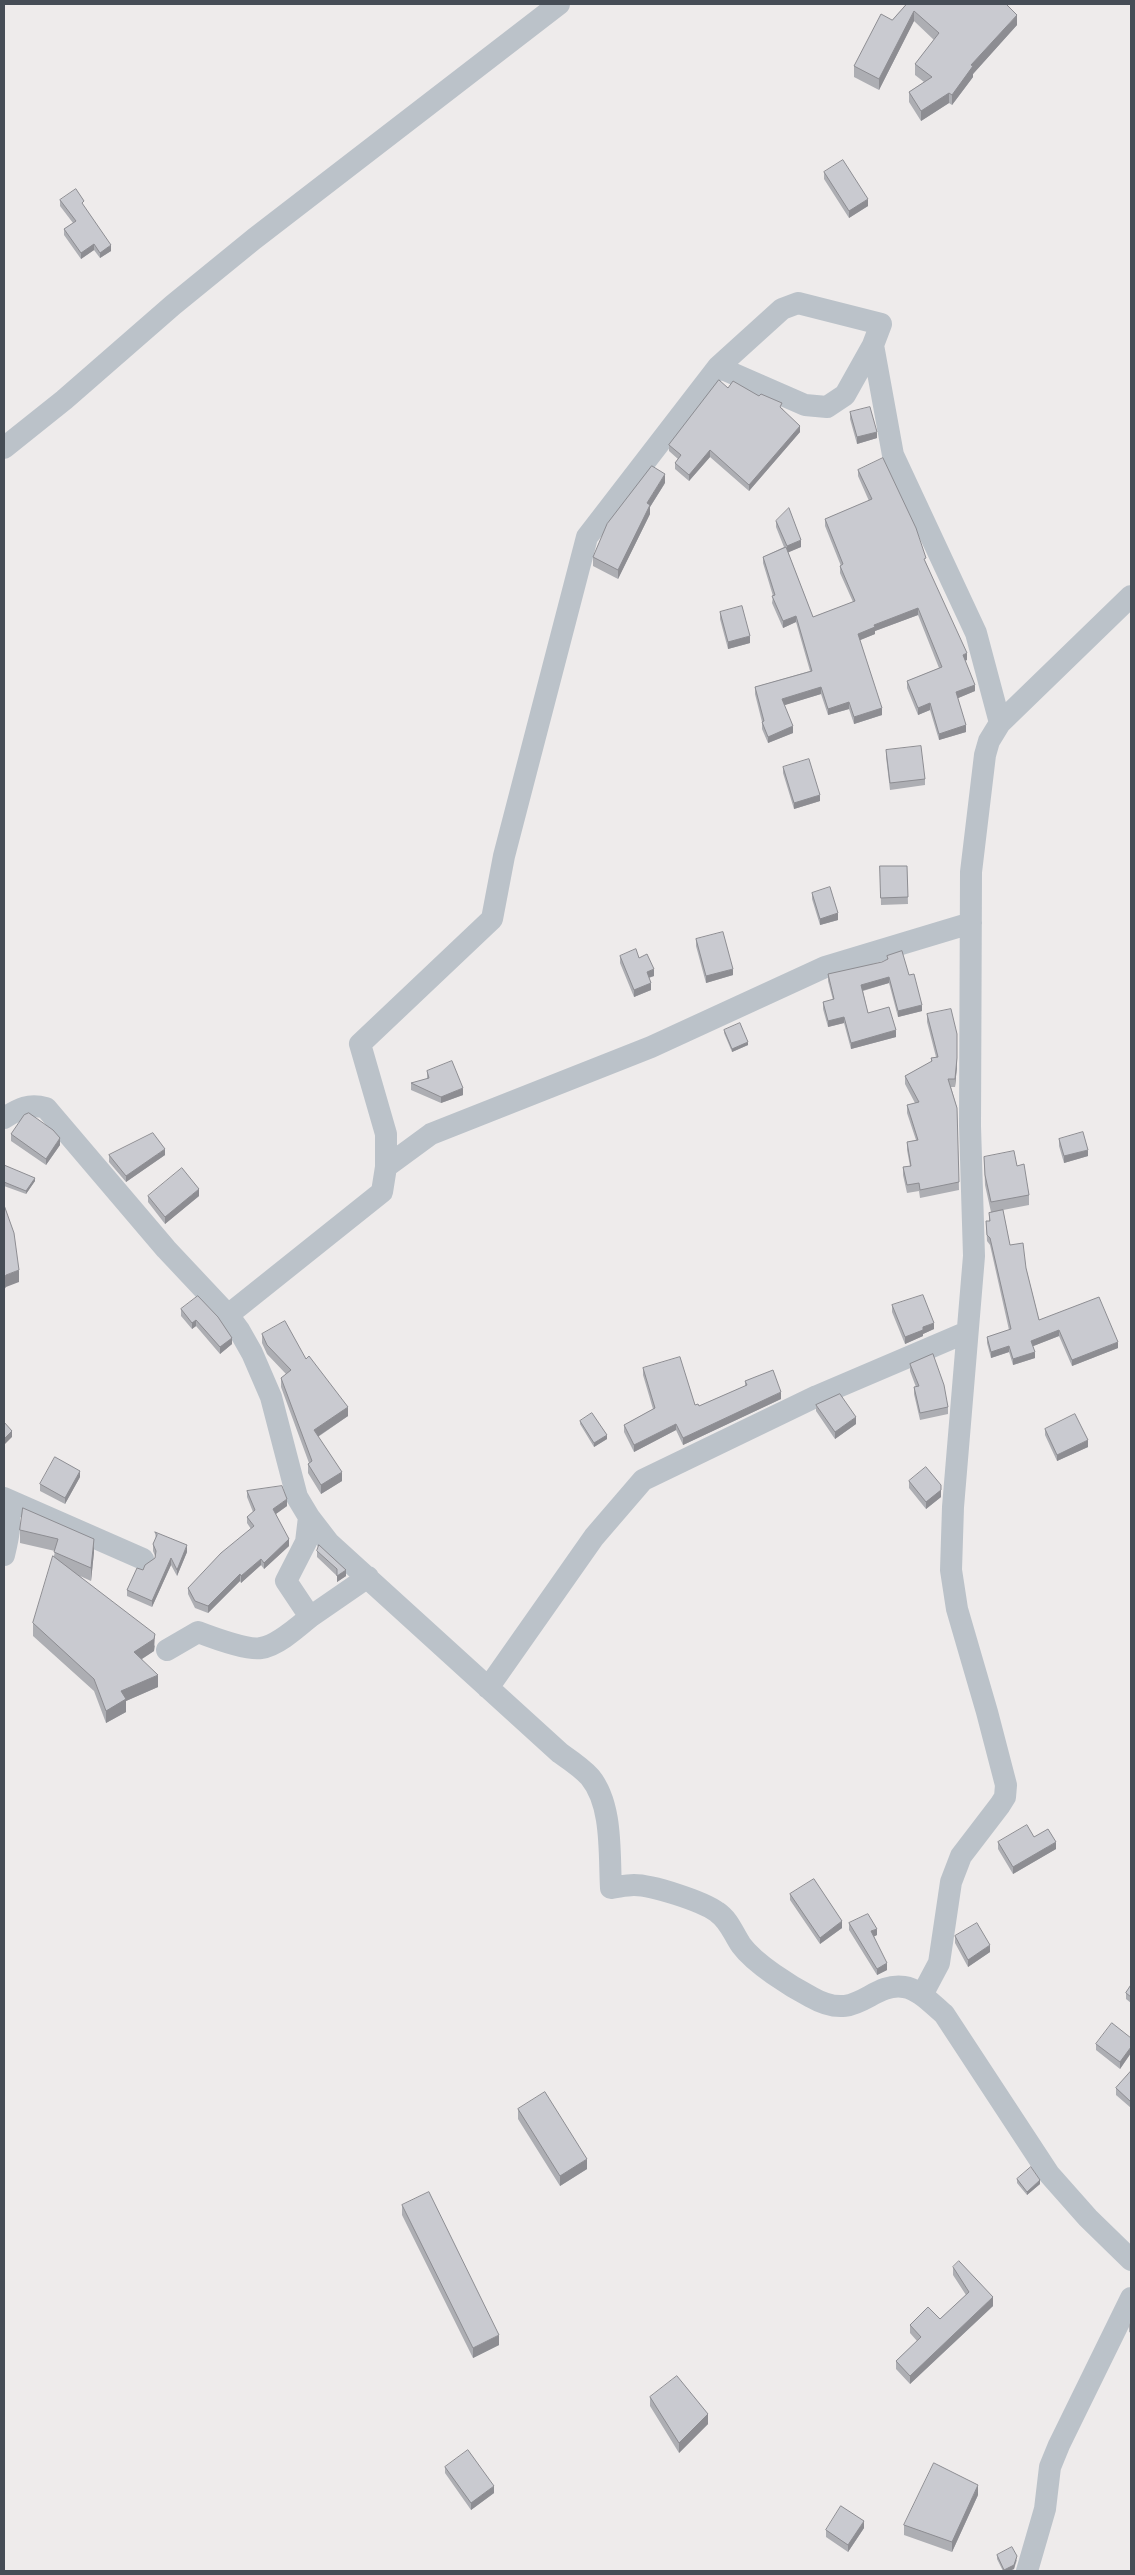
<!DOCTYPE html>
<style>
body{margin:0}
#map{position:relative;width:1135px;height:2575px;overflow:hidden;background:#eeebeb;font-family:"Space Grotesk",sans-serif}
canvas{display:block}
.frame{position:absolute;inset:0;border:5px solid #464d56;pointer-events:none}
</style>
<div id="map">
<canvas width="1135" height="2575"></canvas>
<div class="frame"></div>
</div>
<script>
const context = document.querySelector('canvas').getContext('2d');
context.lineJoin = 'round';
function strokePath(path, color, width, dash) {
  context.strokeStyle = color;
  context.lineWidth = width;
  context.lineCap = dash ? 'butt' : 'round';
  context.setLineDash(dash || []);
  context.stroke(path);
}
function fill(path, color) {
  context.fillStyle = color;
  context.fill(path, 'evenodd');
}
const minor = new Path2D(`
 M 718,367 L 805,405 L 827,407 L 845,395 L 873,345
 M 4,448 L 64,400 L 173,305 L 254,239 L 559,4
 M 4,1118 C 19,1109 28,1103 46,1108 L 166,1249 L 228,1315 L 239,1330 L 252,1353 L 271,1397 L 297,1497 L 309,1517 L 329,1543 L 560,1753 C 570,1760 582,1768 590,1777 C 613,1805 609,1854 611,1888 C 619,1887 626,1885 634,1885 C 652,1885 702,1901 717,1912 C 729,1920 733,1933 741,1945 C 755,1964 790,1986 811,1997 C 858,2024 869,1982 904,1987 C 919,1989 933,2005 944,2014 L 1049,2174 L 1088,2218 L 1131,2260
 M 386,1167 L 431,1134 L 651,1047 L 825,967 L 971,923
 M 228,1315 L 382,1192 L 386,1167 L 386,1134 L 360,1044 L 492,919 L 504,856 L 587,537 L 718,367 L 782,309 L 798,303 L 881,324 L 873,345 L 893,455 L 976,633 L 1000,723
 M 4,1498 L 143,1559
 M 4,1498 C 13,1518 9,1535 4,1555
 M 309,1517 L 306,1542 L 286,1581 L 310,1617 L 368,1577
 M 167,1650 L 198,1632 C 211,1637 249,1651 261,1648 C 277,1646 298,1627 310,1617
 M 488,1688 L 594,1537 L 643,1480 L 817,1396 L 967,1332
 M 922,1995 L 939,1963 L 951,1882 L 961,1856 L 1000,1805 L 1005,1797 L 1006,1785 L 987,1712 L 957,1609 L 951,1570 L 953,1507 L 974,1256 L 970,1126 L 971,872 L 985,755 L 989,741 L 1000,723 L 1131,596
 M 1027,2571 L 1045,2509 L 1050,2467 L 1059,2445 L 1131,2298`);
const wall = new Path2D(`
 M 907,4 L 1017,25 L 973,74 L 973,77 L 952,105 L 949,103 L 921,121 L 909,102 L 909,92 L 924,82 L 915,75 L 915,64 L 934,40 L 914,21 L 879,90 L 854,77 L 854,66 L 892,20 Z
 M 824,172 L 868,206 L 849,218 L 824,179 Z
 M 60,200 L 84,207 L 111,251 L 100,258 L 94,250 L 81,259 L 64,235 L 64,229 L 73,223 L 60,206 Z
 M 728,388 L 782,408 L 800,432 L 749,491 L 710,457 L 689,481 L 675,469 L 675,463 L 678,459 L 669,451 L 669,445 Z
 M 850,412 L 877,438 L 857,444 L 850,419 Z
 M 858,470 L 926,563 L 967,660 L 965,661 L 975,691 L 958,698 L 966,732 L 939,740 L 930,710 L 918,715 L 907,688 L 907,681 L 939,668 L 918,615 L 875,631 L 875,634 L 860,640 L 882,715 L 854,724 L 849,709 L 828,715 L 821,694 L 784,705 L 793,733 L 768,743 L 762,729 L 762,722 L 755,694 L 755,687 L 810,671 L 796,622 L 783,628 L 772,603 L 773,596 L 763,563 L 763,557 L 784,547 L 776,527 L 776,521 L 801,547 L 788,552 L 813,617 L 853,602 L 840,573 L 840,566 L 841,566 L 825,526 L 825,519 L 869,501 L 858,476 Z
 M 665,483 L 650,507 L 650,514 L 618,579 L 593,566 L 593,557 Z
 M 720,612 L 750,643 L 728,649 L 720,619 Z
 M 886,750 L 925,779 L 925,785 L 890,790 L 886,757 Z
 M 783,767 L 820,801 L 794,809 L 783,773 Z
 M 880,866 L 907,866 L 908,904 L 881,905 Z
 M 812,893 L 838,920 L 820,925 L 812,899 Z
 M 696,939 L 733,975 L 706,983 L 696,946 Z
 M 620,956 L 639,958 L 654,976 L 649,978 L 651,990 L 634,997 L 620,963 Z
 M 887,956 L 909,975 L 922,1011 L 898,1017 L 889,983 L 863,991 L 868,1013 L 896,1037 L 851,1049 L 844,1023 L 828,1027 L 823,1009 L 823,1002 L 833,1000 L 828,981 L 828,974 L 882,962 L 887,960 Z
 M 927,1014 L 957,1034 L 957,1066 L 955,1087 L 951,1087 L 957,1108 L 959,1190 L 920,1198 L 919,1191 L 907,1193 L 903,1175 L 903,1167 L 910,1166 L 907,1150 L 907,1142 L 916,1140 L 907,1113 L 907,1105 L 915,1103 L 905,1084 L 905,1076 L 931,1062 L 931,1058 L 936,1057 L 927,1022 Z
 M 724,1030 L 748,1045 L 732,1052 L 724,1033 Z
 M 427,1071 L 463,1095 L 441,1103 L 411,1090 L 411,1083 L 427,1079 Z
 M 11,1134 L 60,1145 L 46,1165 L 11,1141 Z
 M 1059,1139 L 1088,1156 L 1064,1163 L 1059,1146 Z
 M 109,1155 L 165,1155 L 126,1182 L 109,1162 Z
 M 984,1157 L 1017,1166 L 1029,1195 L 1029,1205 L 1003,1210 L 1010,1245 L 1026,1268 L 1039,1320 L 1118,1348 L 1072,1366 L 1059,1336 L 1033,1346 L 1035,1358 L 1013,1365 L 1009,1352 L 991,1358 L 987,1343 L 987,1337 L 1009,1330 L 990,1245 L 987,1241 L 986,1221 L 989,1221 L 989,1213 L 991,1212 L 985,1185 Z
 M 4,1165 L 35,1181 L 26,1194 L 4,1186 Z
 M 148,1196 L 199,1196 L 165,1224 L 148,1202 Z
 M 892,1305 L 934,1329 L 923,1334 L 923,1336 L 905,1344 L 892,1312 Z
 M 181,1309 L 232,1344 L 220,1354 L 196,1326 L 192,1329 L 181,1316 Z
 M 262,1334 L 306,1359 L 348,1416 L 318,1437 L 342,1481 L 321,1494 L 308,1473 L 308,1464 L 309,1463 L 281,1387 L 281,1378 L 286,1374 L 267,1354 L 262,1343 Z
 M 910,1364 L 948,1407 L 948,1414 L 920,1420 L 914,1394 L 914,1387 L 916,1387 L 910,1371 Z
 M 643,1368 L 695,1405 L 699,1406 L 745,1386 L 745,1381 L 781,1399 L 683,1445 L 676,1430 L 634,1452 L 624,1432 L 624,1425 L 653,1409 L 643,1375 Z
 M 816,1405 L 856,1424 L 835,1439 L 816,1411 Z
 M 580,1421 L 607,1439 L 594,1447 L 580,1424 Z
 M 1045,1429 L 1088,1447 L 1057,1461 L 1045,1435 Z
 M 80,1477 L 65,1504 L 40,1491 L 40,1484 Z
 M 909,1481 L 941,1497 L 926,1509 L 909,1488 Z
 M 247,1491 L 287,1506 L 276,1514 L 289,1546 L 264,1569 L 261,1565 L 241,1583 L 240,1581 L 208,1613 L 195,1608 L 188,1594 L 188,1588 L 251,1529 L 247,1523 L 247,1517 L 253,1512 L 247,1497 Z
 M 23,1508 L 94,1552 L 91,1581 L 80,1576 L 155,1646 L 154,1651 L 142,1659 L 158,1687 L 126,1701 L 126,1712 L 106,1723 L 94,1691 L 33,1636 L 33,1623 L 54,1556 L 55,1551 L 20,1543 L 20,1530 Z
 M 155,1532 L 187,1552 L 177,1576 L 171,1565 L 152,1607 L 127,1596 L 127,1590 L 143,1570 L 155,1558 L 155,1556 L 153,1551 L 153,1544 L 156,1539 Z
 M 317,1551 L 346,1576 L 337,1582 L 337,1576 L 317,1557 Z
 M 998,1842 L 1056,1849 L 1013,1874 L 998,1849 Z
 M 790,1894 L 842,1928 L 820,1944 L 790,1900 Z
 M 849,1923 L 877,1935 L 874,1936 L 887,1970 L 877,1975 L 849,1930 Z
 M 955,1936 L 990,1952 L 968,1967 L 955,1943 Z
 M 1131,1985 L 1131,2003 L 1126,1999 L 1126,1993 Z
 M 1131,2038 L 1131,2053 L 1120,2069 L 1096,2050 L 1096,2044 Z
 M 1131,2071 L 1131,2108 L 1116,2095 L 1116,2088 Z
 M 518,2109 L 587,2169 L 560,2186 L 518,2119 Z
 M 1017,2179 L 1040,2184 L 1027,2195 L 1017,2183 Z
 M 402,2205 L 499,2345 L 473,2358 L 402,2215 Z
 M 953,2267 L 993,2306 L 910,2384 L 896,2369 L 896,2361 L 917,2341 L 910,2333 L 910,2325 L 940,2319 L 966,2295 L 953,2275 Z
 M 1131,2321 L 1131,2333 L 1129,2332 L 1129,2325 Z
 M 650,2397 L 708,2424 L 679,2453 L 650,2406 Z
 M 445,2467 L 494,2493 L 471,2510 L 445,2473 Z
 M 978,2495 L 952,2552 L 904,2535 L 904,2525 Z
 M 864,2528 L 848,2552 L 826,2537 L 826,2530 Z
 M 997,2555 L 1017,2560 L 1014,2569 L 1009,2571 L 1003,2571 L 997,2559 Z`);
const shadedWall = new Path2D(`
 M 914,11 L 914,21 L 879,90 L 879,79 Z
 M 1017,15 L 1017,25 L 973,74 L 973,77 L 952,105 L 952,95 L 971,65 Z
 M 949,93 L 949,103 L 921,121 L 921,111 Z
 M 868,199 L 868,206 L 849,218 L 849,211 Z
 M 94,244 L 94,250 L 81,259 L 81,253 Z
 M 111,245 L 111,251 L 100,258 L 100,253 Z
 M 800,426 L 800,432 L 749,491 L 749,485 Z
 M 877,432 L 877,438 L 857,444 L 857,437 Z
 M 710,450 L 710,457 L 689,481 L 689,475 Z
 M 665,474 L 665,483 L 650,507 L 650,514 L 618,579 L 618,570 L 647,503 Z
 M 801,540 L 801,547 L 787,553 L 787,546 Z
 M 918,608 L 918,615 L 875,631 L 875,634 L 858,641 L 858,634 L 874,625 Z
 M 796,616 L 796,622 L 783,628 L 783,621 Z
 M 750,636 L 750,643 L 728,649 L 728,642 Z
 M 967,653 L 967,660 L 963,661 L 963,655 Z
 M 975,685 L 975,691 L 956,699 L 956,692 Z
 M 821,687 L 821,694 L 782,706 L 782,699 Z
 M 849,702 L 849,709 L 828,715 L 828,709 Z
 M 930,703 L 930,710 L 918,715 L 918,708 Z
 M 882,708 L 882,715 L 854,724 L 854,717 Z
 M 966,725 L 966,732 L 939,740 L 939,734 Z
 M 793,726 L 793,733 L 768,743 L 768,737 Z
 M 820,795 L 820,801 L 794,809 L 794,803 Z
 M 838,913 L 838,920 L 820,925 L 820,919 Z
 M 654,969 L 654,976 L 647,978 L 647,972 Z
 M 733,969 L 733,975 L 706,983 L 706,976 Z
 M 889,977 L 889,983 L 861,991 L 861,985 Z
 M 651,983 L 651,990 L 634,997 L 634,990 Z
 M 922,1005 L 922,1011 L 898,1017 L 898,1011 Z
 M 844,1017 L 844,1023 L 828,1027 L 828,1021 Z
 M 896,1030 L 896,1037 L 851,1049 L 851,1043 Z
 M 748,1042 L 748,1045 L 732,1052 L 732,1049 Z
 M 957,1058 L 957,1066 L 955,1087 L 955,1079 Z
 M 463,1088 L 463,1095 L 441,1103 L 441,1097 Z
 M 60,1138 L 60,1145 L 46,1165 L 46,1159 Z
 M 165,1149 L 165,1155 L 126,1182 L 126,1176 Z
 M 1088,1150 L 1088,1156 L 1064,1163 L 1064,1156 Z
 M 35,1178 L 35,1181 L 26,1194 L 26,1191 Z
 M 199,1189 L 199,1196 L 165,1224 L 165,1217 Z
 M 19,1270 L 19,1282 L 6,1287 L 4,1290 L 4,1278 L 6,1275 Z
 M 196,1320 L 196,1326 L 192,1329 L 192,1323 Z
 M 934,1323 L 934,1329 L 923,1334 L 923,1336 L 905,1344 L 905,1337 L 923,1327 Z
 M 1059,1330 L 1059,1336 L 1031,1347 L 1031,1341 Z
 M 232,1338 L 232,1344 L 220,1354 L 220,1347 Z
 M 1118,1342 L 1118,1348 L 1072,1366 L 1072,1360 Z
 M 1009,1346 L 1009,1352 L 991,1358 L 991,1352 Z
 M 1035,1352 L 1035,1358 L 1013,1365 L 1013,1359 Z
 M 781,1392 L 781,1399 L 683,1445 L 683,1438 Z
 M 348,1407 L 348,1416 L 314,1439 L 314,1430 Z
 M 856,1417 L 856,1424 L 835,1439 L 835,1432 Z
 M 676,1424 L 676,1430 L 634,1452 L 634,1445 Z
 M 12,1431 L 12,1437 L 4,1445 L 4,1439 Z
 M 607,1435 L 607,1439 L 594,1447 L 594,1443 Z
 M 1088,1440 L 1088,1447 L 1057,1461 L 1057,1455 Z
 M 80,1471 L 80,1477 L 65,1504 L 65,1498 Z
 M 342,1472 L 342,1481 L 321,1494 L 321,1485 Z
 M 941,1485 L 941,1497 L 926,1509 L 926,1502 Z
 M 287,1499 L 287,1506 L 273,1516 L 273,1509 Z
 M 94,1539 L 94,1552 L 91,1581 L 91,1568 Z
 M 289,1539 L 289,1546 L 264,1569 L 264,1563 Z
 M 187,1545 L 187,1552 L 177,1576 L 177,1570 Z
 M 171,1558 L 171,1565 L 152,1607 L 152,1601 Z
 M 261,1559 L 261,1565 L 241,1583 L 241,1576 Z
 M 346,1570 L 346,1576 L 337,1582 L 337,1576 Z
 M 240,1574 L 240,1581 L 208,1613 L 208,1606 Z
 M 155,1634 L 154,1651 L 134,1664 L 134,1652 Z
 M 158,1675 L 158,1687 L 126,1701 L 126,1712 L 106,1723 L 106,1711 L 121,1691 Z
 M 1056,1842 L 1056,1849 L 1013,1874 L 1013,1867 Z
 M 842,1921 L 842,1928 L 820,1944 L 820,1938 Z
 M 877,1929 L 877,1935 L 871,1938 L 871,1931 Z
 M 990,1945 L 990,1952 L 968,1967 L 968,1960 Z
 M 887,1963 L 887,1970 L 877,1975 L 877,1969 Z
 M 1131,2047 L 1131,2053 L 1120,2069 L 1120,2062 Z
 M 587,2159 L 587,2169 L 560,2186 L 560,2176 Z
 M 1040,2180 L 1040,2184 L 1027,2195 L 1027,2192 Z
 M 993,2297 L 993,2306 L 910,2384 L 910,2376 Z
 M 499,2335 L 499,2345 L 473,2358 L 473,2348 Z
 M 708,2414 L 708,2424 L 679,2453 L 679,2443 Z
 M 978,2485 L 978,2495 L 952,2552 L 952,2542 Z
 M 494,2486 L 494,2493 L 471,2510 L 471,2503 Z
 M 864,2521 L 864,2528 L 848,2552 L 848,2545 Z
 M 1017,2556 L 1014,2569 L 1009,2571 L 1004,2571 Z`);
const building = new Path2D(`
 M 907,4 L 1006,4 L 1017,15 L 971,65 L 973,66 L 952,95 L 949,93 L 921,111 L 909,92 L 932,77 L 915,64 L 939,33 L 914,11 L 879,79 L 854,66 L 881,14 L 892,20 Z
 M 843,160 L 868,199 L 849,211 L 824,172 Z
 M 76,189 L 84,201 L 82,203 L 111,245 L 100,253 L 94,244 L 81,253 L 64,229 L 76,221 L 60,200 Z
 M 719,380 L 728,388 L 733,381 L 759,396 L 761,394 L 782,403 L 780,407 L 800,426 L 749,485 L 710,450 L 689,475 L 675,463 L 681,455 L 669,445 Z
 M 870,407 L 877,432 L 857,437 L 850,412 Z
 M 883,458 L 916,528 L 926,558 L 924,559 L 967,653 L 963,655 L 975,685 L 956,692 L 966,725 L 939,734 L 930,703 L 918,708 L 907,681 L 942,667 L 918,608 L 874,625 L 875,627 L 858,634 L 882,708 L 854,717 L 849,702 L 828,709 L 821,687 L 782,699 L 793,726 L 768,737 L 762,722 L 764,721 L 755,687 L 812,671 L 796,616 L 783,621 L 772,596 L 775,595 L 763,557 L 786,547 L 813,617 L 855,601 L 840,566 L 843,564 L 825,519 L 872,499 L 858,470 Z
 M 652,466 L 665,474 L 647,503 L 650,505 L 618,570 L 593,557 L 607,524 Z
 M 789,508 L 801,540 L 787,546 L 776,521 Z
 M 742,606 L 750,636 L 728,642 L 720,612 Z
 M 921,746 L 925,779 L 890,783 L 886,750 Z
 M 809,759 L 820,795 L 794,803 L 783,767 Z
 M 880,866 L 907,866 L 908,897 L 881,898 Z
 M 830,887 L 838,913 L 820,919 L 812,893 Z
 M 723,932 L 733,969 L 706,976 L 696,939 Z
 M 636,949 L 639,958 L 647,954 L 654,969 L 647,972 L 651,983 L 634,990 L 620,956 Z
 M 902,951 L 909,975 L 914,974 L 922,1005 L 898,1011 L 889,977 L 861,985 L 868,1013 L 889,1007 L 896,1030 L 851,1043 L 844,1017 L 828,1021 L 823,1002 L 834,999 L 828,974 L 882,962 L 888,959 L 887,956 Z
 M 951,1009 L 957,1034 L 957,1058 L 955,1079 L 948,1079 L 957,1108 L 959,1182 L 920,1190 L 919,1183 L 907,1185 L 903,1167 L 911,1166 L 907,1142 L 918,1140 L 907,1105 L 919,1102 L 905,1076 L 932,1061 L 931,1058 L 938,1057 L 927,1014 Z
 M 740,1023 L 748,1042 L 732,1049 L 724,1030 Z
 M 452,1061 L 463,1088 L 441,1097 L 411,1083 L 429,1078 L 427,1071 Z
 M 29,1113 L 53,1130 L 60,1138 L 46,1159 L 11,1134 L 24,1115 Z
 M 1083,1132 L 1088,1150 L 1064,1156 L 1059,1139 Z
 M 153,1133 L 165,1149 L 126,1176 L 109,1155 Z
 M 1014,1151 L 1017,1166 L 1024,1164 L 1029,1195 L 991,1202 L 985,1175 L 984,1157 Z
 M 4,1165 L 35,1178 L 26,1191 L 4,1182 Z
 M 182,1168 L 199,1189 L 165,1217 L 148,1196 Z
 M 4,1205 L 14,1233 L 19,1270 L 6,1275 L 4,1278 Z
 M 1003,1210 L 1010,1245 L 1023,1243 L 1026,1268 L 1039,1320 L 1099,1297 L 1118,1342 L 1072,1360 L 1059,1330 L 1031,1341 L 1035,1352 L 1013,1359 L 1009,1346 L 991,1352 L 987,1337 L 1011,1329 L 990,1238 L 987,1235 L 986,1221 L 990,1221 L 989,1213 Z
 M 923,1295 L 934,1323 L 923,1327 L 923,1330 L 905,1337 L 892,1305 Z
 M 198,1296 L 218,1317 L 232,1338 L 220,1347 L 196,1320 L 192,1323 L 181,1309 Z
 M 285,1321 L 306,1359 L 309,1356 L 348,1407 L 314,1430 L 342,1472 L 321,1485 L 308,1464 L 312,1461 L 281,1378 L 291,1370 L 267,1345 L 262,1334 Z
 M 933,1354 L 944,1385 L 948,1407 L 920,1413 L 914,1387 L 919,1386 L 910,1364 Z
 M 680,1357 L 695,1405 L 698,1404 L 699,1406 L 747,1385 L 745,1381 L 773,1370 L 781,1392 L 683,1438 L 676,1424 L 634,1445 L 624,1425 L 655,1408 L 643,1368 Z
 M 840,1394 L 856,1417 L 835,1432 L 816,1405 Z
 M 592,1413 L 607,1435 L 594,1443 L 580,1421 Z
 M 1075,1414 L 1088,1440 L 1057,1455 L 1045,1429 Z
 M 4,1422 L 12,1431 L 4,1439 Z
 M 55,1457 L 80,1471 L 65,1498 L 40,1484 Z
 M 926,1467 L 941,1485 L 941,1490 L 926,1502 L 909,1481 Z
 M 282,1486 L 287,1499 L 273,1509 L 289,1539 L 264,1563 L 261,1559 L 241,1576 L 240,1574 L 208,1606 L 195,1601 L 188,1588 L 221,1553 L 254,1526 L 247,1517 L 255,1510 L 247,1491 Z
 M 23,1508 L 94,1539 L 91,1568 L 54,1552 L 58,1539 L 20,1530 Z
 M 155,1532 L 187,1545 L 177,1570 L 171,1558 L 152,1601 L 127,1590 L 137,1568 L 143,1570 L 145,1565 L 155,1558 L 156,1551 L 153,1544 L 157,1535 Z
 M 319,1545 L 346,1570 L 337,1576 L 337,1569 L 317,1551 Z
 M 53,1556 L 155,1634 L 154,1639 L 134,1652 L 158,1675 L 121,1691 L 126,1699 L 106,1711 L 94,1679 L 33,1623 Z
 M 1027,1825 L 1034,1837 L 1048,1829 L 1056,1842 L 1013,1867 L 998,1842 Z
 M 814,1879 L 842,1921 L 820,1938 L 790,1894 Z
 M 868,1914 L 877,1929 L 871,1931 L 887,1963 L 877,1969 L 849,1923 Z
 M 977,1923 L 990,1945 L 968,1960 L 955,1936 Z
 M 1131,1985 L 1131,1997 L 1126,1993 Z
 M 1112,2023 L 1131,2038 L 1131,2047 L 1120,2062 L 1096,2044 Z
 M 1131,2071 L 1131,2102 L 1116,2088 Z
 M 545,2092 L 587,2159 L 560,2176 L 518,2109 Z
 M 1031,2167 L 1040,2180 L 1027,2192 L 1017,2179 Z
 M 429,2192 L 499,2335 L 473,2348 L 402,2205 Z
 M 959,2261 L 993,2297 L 910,2376 L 896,2361 L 921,2337 L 910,2325 L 928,2307 L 940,2319 L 969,2292 L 953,2267 Z
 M 677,2376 L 708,2414 L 679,2443 L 650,2397 Z
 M 468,2450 L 494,2486 L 471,2503 L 445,2467 Z
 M 934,2463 L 978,2485 L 952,2542 L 904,2525 Z
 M 841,2506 L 864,2521 L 848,2545 L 826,2530 Z
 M 1012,2547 L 1017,2556 L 1014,2565 L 1004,2570 L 997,2555 Z`);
strokePath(minor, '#bbc2c9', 22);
fill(wall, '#adaeb3');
fill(shadedWall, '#8d8d92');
fill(building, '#c9cad0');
strokePath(building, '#8d8d92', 1);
</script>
